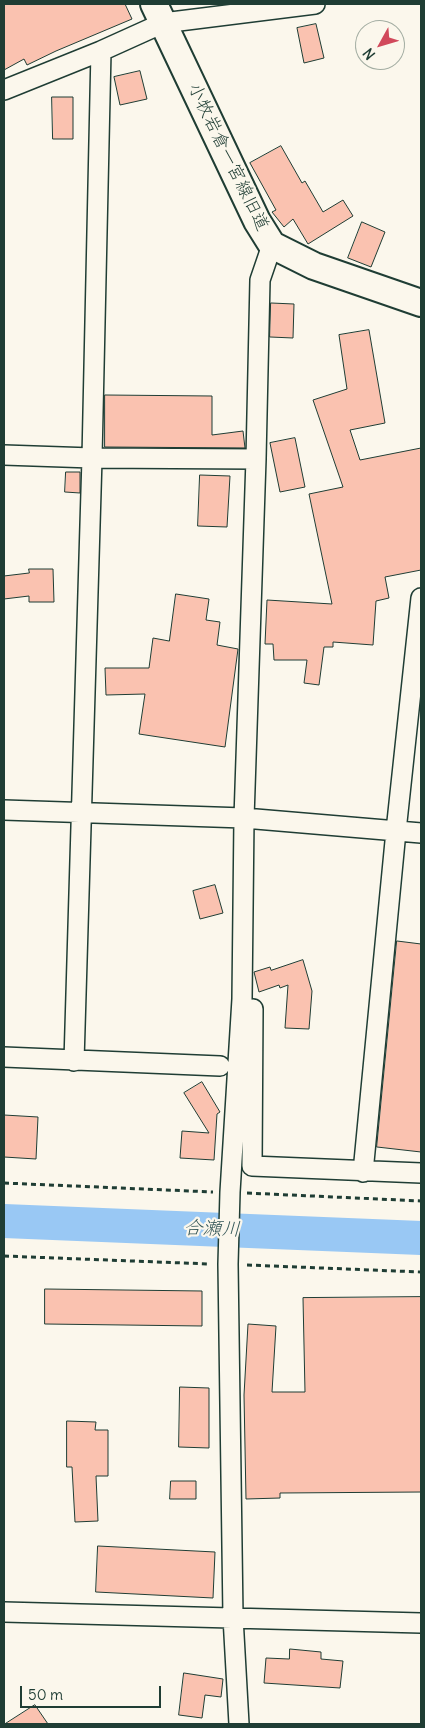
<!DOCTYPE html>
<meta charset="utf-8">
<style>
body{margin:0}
#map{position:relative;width:425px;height:1728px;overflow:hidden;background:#fbf7ec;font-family:Delius,sans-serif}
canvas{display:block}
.frame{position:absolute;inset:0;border:5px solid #1f3d34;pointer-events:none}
.north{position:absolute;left:355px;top:20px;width:50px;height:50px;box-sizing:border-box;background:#fbf7ec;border:1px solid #a3ada2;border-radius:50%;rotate:231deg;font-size:14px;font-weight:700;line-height:20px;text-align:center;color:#1f3d34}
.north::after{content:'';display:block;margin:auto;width:18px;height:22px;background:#d1495b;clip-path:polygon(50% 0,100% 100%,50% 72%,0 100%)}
.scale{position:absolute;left:20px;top:1686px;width:141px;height:22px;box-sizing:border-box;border:2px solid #1f3d34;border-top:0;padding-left:6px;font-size:15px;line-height:18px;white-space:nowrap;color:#1f3d34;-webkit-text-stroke:4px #fbf7ec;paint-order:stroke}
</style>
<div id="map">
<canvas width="425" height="1728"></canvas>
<div class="frame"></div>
<div class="north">N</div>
<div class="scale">50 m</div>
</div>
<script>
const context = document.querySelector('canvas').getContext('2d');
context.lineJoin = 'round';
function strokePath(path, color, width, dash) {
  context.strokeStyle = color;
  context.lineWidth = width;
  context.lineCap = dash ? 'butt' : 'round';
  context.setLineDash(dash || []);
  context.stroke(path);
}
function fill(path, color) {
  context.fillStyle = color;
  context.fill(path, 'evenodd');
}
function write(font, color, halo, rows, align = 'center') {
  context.font = font + ' Delius,"Klee One",sans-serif';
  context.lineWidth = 4.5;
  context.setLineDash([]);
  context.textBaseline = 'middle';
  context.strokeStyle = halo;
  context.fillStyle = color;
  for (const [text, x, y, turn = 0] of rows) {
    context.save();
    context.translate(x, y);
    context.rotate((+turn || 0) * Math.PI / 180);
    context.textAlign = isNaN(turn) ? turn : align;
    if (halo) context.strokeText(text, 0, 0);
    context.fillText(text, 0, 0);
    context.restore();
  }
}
const river = new Path2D(`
 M 4,1221 L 421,1238`);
const building = new Path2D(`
 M 4,4 L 125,4 L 132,19 L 56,51 L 27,65 L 24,59 L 4,70 Z
 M 316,24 L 324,58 L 304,63 L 297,28 Z
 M 140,71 L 147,99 L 120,105 L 114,77 Z
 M 52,97 L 73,97 L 73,139 L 53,139 Z
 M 281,146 L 302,183 L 305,181 L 323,212 L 343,200 L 353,216 L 308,244 L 293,219 L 284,227 L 272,212 L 276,210 L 250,163 Z
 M 362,222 L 385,232 L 371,267 L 348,258 Z
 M 271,303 L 294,304 L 293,338 L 270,337 Z
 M 369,330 L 385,423 L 350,430 L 360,460 L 421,448 L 421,570 L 385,577 L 389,598 L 376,601 L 373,645 L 333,642 L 333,647 L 324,647 L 319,685 L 304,683 L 307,660 L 274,660 L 273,644 L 265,644 L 267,600 L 332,604 L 309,494 L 343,487 L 313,400 L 347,389 L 339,335 Z
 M 105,395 L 212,396 L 212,435 L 243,431 L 245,448 L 105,447 Z
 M 295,438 L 305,487 L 280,492 L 270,443 Z
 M 66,472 L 80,472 L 80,493 L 65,492 Z
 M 200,475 L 230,476 L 227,527 L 198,526 Z
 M 29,569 L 53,569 L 54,602 L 29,602 L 29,596 L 4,599 L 4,576 L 29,573 Z
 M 176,594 L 209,599 L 206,620 L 220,622 L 217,645 L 238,649 L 225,747 L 139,734 L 145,694 L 106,695 L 105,668 L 149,668 L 153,638 L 169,641 Z
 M 215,885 L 223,913 L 200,919 L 193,891 Z
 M 397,941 L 421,944 L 421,1152 L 377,1147 Z
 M 303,960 L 312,991 L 309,1029 L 285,1028 L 288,985 L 280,988 L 279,985 L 259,992 L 254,972 L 270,967 L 271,970 Z
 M 202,1082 L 220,1112 L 217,1114 L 214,1160 L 180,1158 L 182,1131 L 209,1133 L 184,1093 Z
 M 4,1115 L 38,1117 L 36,1159 L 4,1157 Z
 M 45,1289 L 202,1291 L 202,1326 L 45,1324 Z
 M 421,1297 L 421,1492 L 280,1493 L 280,1498 L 246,1499 L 244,1395 L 248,1324 L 276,1326 L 272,1392 L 305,1392 L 303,1298 Z
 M 180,1387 L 209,1388 L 209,1448 L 179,1447 Z
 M 67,1421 L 96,1422 L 95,1430 L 108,1430 L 108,1476 L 96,1476 L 98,1521 L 75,1522 L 72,1467 L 67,1467 Z
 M 171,1481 L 196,1481 L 196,1499 L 170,1499 Z
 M 98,1546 L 215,1552 L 213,1598 L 96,1592 Z
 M 290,1649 L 321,1652 L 321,1659 L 343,1661 L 340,1688 L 264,1683 L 266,1658 L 289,1659 Z
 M 184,1673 L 223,1679 L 221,1697 L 205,1695 L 202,1718 L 179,1715 Z
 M 35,1705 L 48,1724 L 5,1724 Z`);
const path = new Path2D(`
 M 4,1183 L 213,1192
 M 247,1193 L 421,1201
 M 4,1256 L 210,1264
 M 247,1265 L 421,1272`);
const street = new Path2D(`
 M 4,90 L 101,51 L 163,23 L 315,4
 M 4,455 L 92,458 L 256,459
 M 4,810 L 244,818 L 421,833
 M 253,1009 L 252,1166 L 421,1173
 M 4,1057 L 220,1066
 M 74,1061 L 92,458 L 101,51
 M 363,1172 L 396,831 L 421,598
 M 4,1612 L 421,1623
 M 239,1724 L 233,1617 L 228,1264 L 230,1192 L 242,999 L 244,818 L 256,459 L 260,280 L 272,245`);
const secondary = new Path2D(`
 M 154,4 L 257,221 L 272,245 L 314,266 L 421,303`);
const streetNames = [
 ["小牧岩倉一宮線旧道",228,157,64]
];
const waterNames = [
 ["合瀬川",212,1229,2]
];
strokePath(river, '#99c8f4', 34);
fill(building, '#fac2b0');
strokePath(building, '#1f3d34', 1);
strokePath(street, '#1f3d34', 22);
strokePath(secondary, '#1f3d34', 30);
strokePath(path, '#1f3d34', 3, [5, 4]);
strokePath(street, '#fbf7ec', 19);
strokePath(secondary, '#fbf7ec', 26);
write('18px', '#1f3d34', '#fbf7ec', streetNames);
write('italic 19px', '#37595a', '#fbf7ec', waterNames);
</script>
